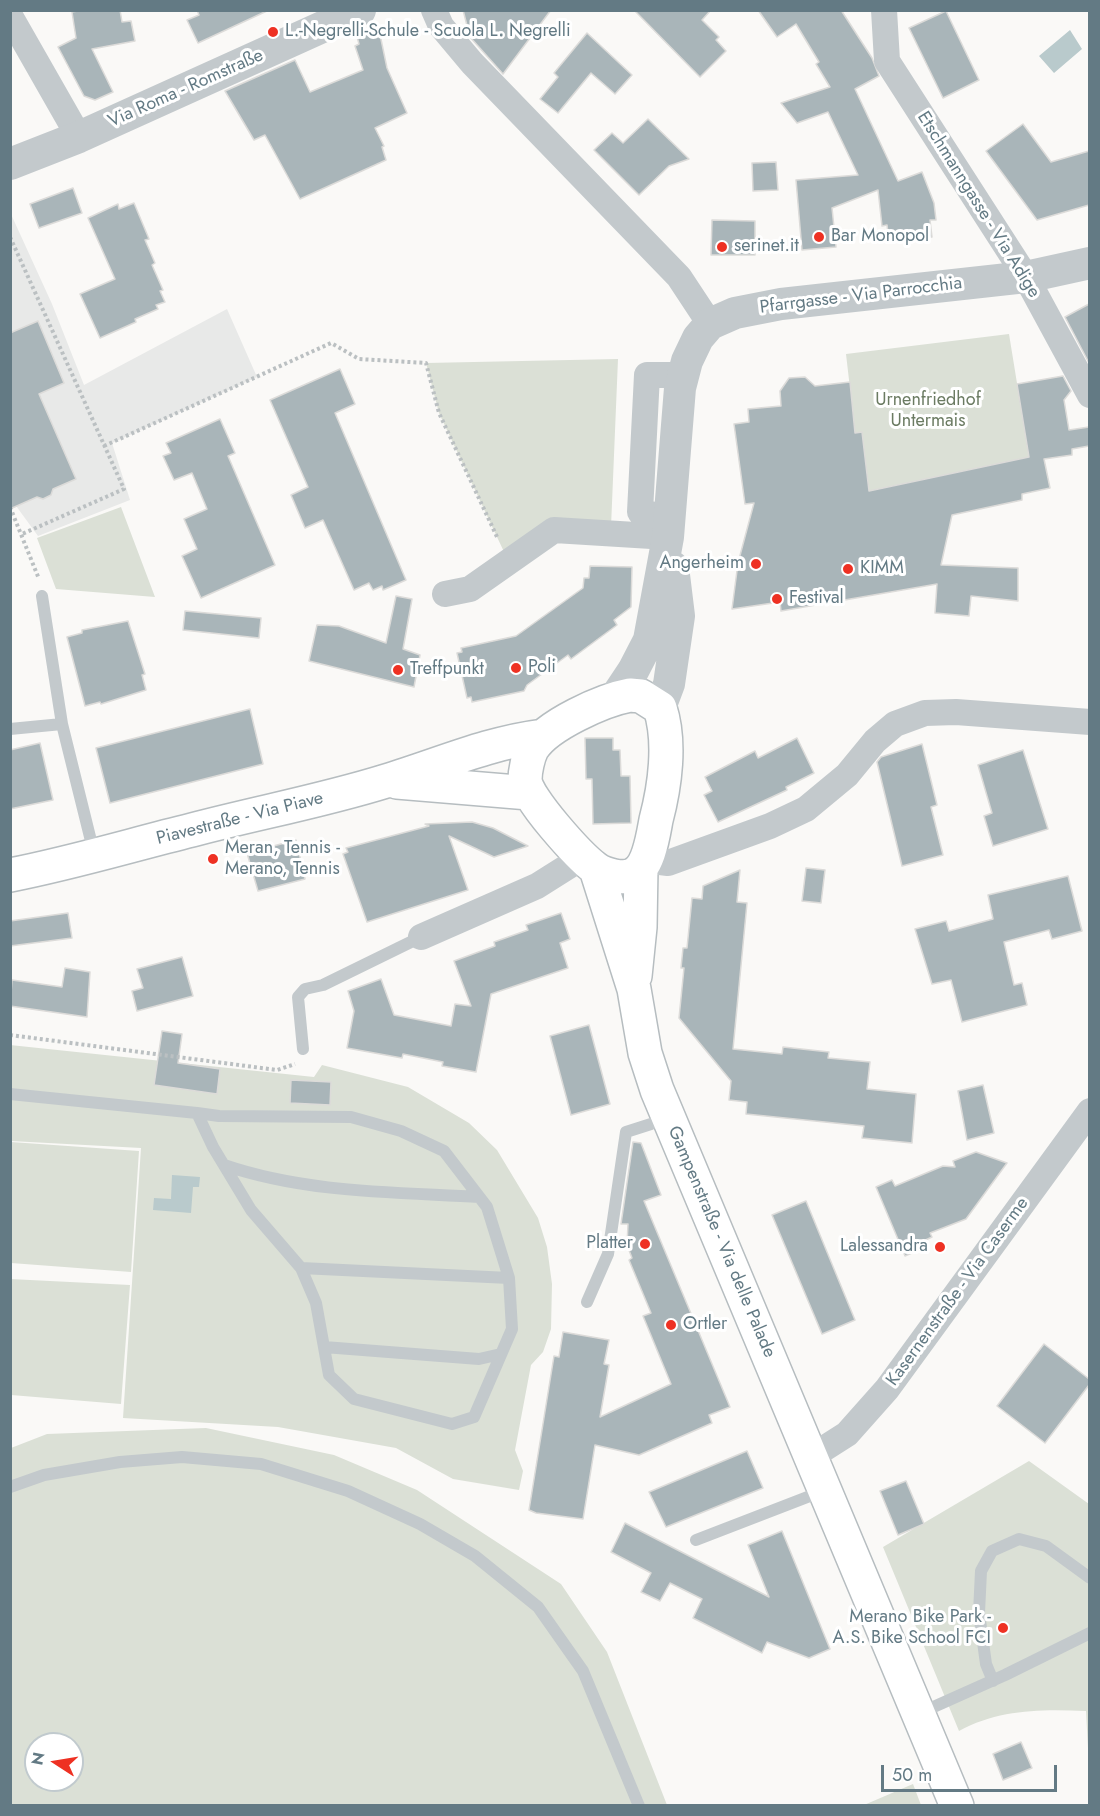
<!DOCTYPE html>
<meta charset="utf-8">
<style>
body{margin:0}
#map{position:relative;width:1100px;height:1816px;overflow:hidden;background:#faf9f7;font-family:Jost,sans-serif}
canvas{display:block}
.frame{position:absolute;inset:0;border:12px solid #637a84;pointer-events:none}
.north{position:absolute;left:24px;top:1732px;width:60px;height:60px;box-sizing:border-box;background:#fff;border:2px solid #c1cace;border-radius:50%;rotate:282deg;font-size:16px;font-weight:700;line-height:24px;text-align:center;color:#637a84}
.north::after{content:'';display:block;margin:auto;width:21px;height:27px;background:#ee3123;clip-path:polygon(50% 0,100% 100%,50% 72%,0 100%)}
.scale{position:absolute;left:881px;top:1765px;width:176px;height:27px;box-sizing:border-box;border:3px solid #637a84;border-top:0;padding-left:8px;font-size:18px;line-height:21px;white-space:nowrap;color:#637a84;-webkit-text-stroke:4px #fff;paint-order:stroke}
</style>
<div id="map">
<canvas width="1100" height="1816"></canvas>
<div class="frame"></div>
<div class="north">N</div>
<div class="scale">50 m</div>
</div>
<script>
const context = document.querySelector('canvas').getContext('2d');
context.lineJoin = 'round';
function fill(path, color) {
  context.fillStyle = color;
  context.fill(path, 'evenodd');
}
function strokePath(path, color, width, dash) {
  context.strokeStyle = color;
  context.lineWidth = width;
  context.lineCap = dash ? 'butt' : 'round';
  context.setLineDash(dash || []);
  context.stroke(path);
}
function write(font, color, halo, rows, align = 'center') {
  context.font = font + ' Jost,sans-serif';
  context.lineWidth = 6;
  context.setLineDash([]);
  context.textBaseline = 'middle';
  context.strokeStyle = halo;
  context.fillStyle = color;
  for (const [text, x, y, turn = 0] of rows) {
    context.save();
    context.translate(x, y);
    context.rotate((+turn || 0) * Math.PI / 180);
    context.textAlign = isNaN(turn) ? turn : align;
    if (halo) context.strokeText(text, 0, 0);
    context.fillText(text, 0, 0);
    context.restore();
  }
}
const built = new Path2D(`
 M 10,212 L 52,304 L 84,385 L 227,309 L 257,377 L 112,443 L 130,500 L 38,536 L 11,499 Z`);
const green = new Path2D(`
 M 1009,334 L 1029,457 L 864,492 L 850,434 L 854,423 L 846,354 Z
 M 618,359 L 611,527 L 505,554 L 439,413 L 426,363 Z
 M 121,507 L 155,597 L 56,589 L 37,538 Z
 M 10,1045 L 314,1077 L 322,1065 L 408,1087 L 469,1123 L 497,1150 L 538,1218 L 547,1247 L 552,1284 L 551,1329 L 543,1352 L 531,1365 L 515,1450 L 523,1471 L 519,1490 L 453,1479 L 396,1448 L 278,1427 L 123,1418 L 141,1148 L 11,1141 Z
 M 11,1142 L 139,1151 L 131,1272 L 11,1263 Z
 M 10,1279 L 130,1285 L 121,1404 L 11,1395 Z
 M 206,1428 L 334,1455 L 417,1490 L 561,1584 L 607,1652 L 667,1805 L 11,1806 L 11,1448 L 47,1434 ZM 36,1744 L 72,1744 L 72,1780 L 36,1780 Z
 M 1029,1461 L 1089,1504 L 1089,1767 L 1086,1711 C 1042,1709 999,1709 959,1731 L 883,1547 Z
 M 913,1784 L 921,1805 L 864,1805 Z`);
const water = new Path2D(`
 M 1070,30 L 1082,49 L 1054,73 L 1039,56 Z
 M 172,1175 L 200,1177 L 199,1187 L 193,1187 L 191,1213 L 153,1210 L 154,1198 L 171,1199 Z`);
const building = new Path2D(`
 M 83,10 L 120,10 L 122,22 L 131,21 L 135,41 L 92,49 L 113,92 L 95,100 L 84,96 L 58,47 L 76,38 L 72,12 Z
 M 197,10 L 269,10 L 198,43 L 187,20 L 199,15 Z
 M 463,10 L 551,10 L 503,74 L 470,37 Z
 M 634,10 L 711,10 L 702,20 L 719,37 L 716,40 L 726,51 L 700,77 Z
 M 758,10 L 841,10 L 872,58 L 879,76 L 855,89 L 898,181 L 922,172 L 934,203 L 936,220 L 930,220 L 932,237 L 889,242 L 887,225 L 882,226 L 878,190 L 832,208 L 836,247 L 802,250 L 796,180 L 858,175 L 828,112 L 797,123 L 781,103 L 830,87 L 816,64 L 819,62 L 796,24 L 777,37 Z
 M 946,11 L 979,80 L 943,98 L 909,28 Z
 M 378,25 L 387,68 L 407,113 L 375,128 L 384,146 L 382,147 L 386,160 L 300,199 L 265,135 L 254,140 L 225,91 L 295,60 L 310,92 L 363,70 L 355,46 L 359,44 L 356,33 Z
 M 587,33 L 632,75 L 615,94 L 591,73 L 558,113 L 540,99 L 558,77 L 554,73 Z
 M 648,119 L 689,159 L 669,166 L 639,195 L 594,150 L 612,133 L 623,143 Z
 M 1023,124 L 1051,162 L 1089,151 L 1089,205 L 1037,220 L 986,151 Z
 M 776,162 L 778,190 L 753,191 L 752,163 Z
 M 73,188 L 82,213 L 39,228 L 30,204 Z
 M 134,203 L 149,239 L 145,240 L 155,263 L 152,265 L 163,290 L 160,291 L 165,302 L 156,305 L 158,309 L 135,319 L 136,322 L 100,338 L 80,294 L 115,279 L 88,218 L 118,204 L 119,209 Z
 M 712,220 L 755,221 L 755,255 L 711,255 Z
 M 1089,304 L 1089,363 L 1065,317 Z
 M 38,321 L 64,383 L 39,394 L 76,479 L 53,489 L 51,495 L 43,499 L 37,497 L 10,509 L 10,333 Z
 M 340,369 L 355,404 L 335,413 L 406,580 L 383,590 L 382,586 L 373,590 L 369,583 L 354,590 L 323,520 L 305,528 L 291,495 L 308,487 L 270,400 Z
 M 1063,376 L 1071,391 L 1064,400 L 1069,430 L 1089,427 L 1089,446 L 1072,449 L 1072,455 L 1044,459 L 1050,488 L 1022,494 L 1022,500 L 952,515 L 941,565 L 1018,568 L 1018,601 L 971,596 L 969,616 L 935,613 L 937,584 L 781,611 L 780,602 L 732,609 L 738,563 L 754,503 L 745,504 L 734,424 L 749,422 L 748,409 L 781,406 L 780,391 L 789,378 L 805,377 L 815,386 L 850,382 L 855,433 L 862,432 L 869,491 L 1029,457 L 1017,384 Z
 M 220,419 L 235,453 L 228,456 L 275,565 L 201,598 L 182,556 L 197,549 L 184,519 L 207,509 L 192,473 L 174,480 L 163,456 L 171,453 L 166,443 Z
 M 590,566 L 632,567 L 631,607 L 614,620 L 617,625 L 571,659 L 568,655 L 527,685 L 524,691 L 472,702 L 471,697 L 467,698 L 457,653 L 462,652 L 461,648 L 516,636 L 583,588 L 584,578 L 589,578 Z
 M 396,596 L 412,599 L 403,649 L 420,655 L 414,687 L 309,661 L 317,625 L 339,626 L 386,643 Z
 M 185,611 L 261,618 L 259,638 L 183,630 Z
 M 128,621 L 145,674 L 142,675 L 146,690 L 101,704 L 100,702 L 85,706 L 67,637 L 82,633 L 82,630 Z
 M 250,709 L 263,764 L 110,803 L 96,748 Z
 M 585,738 L 613,738 L 613,750 L 620,750 L 621,776 L 630,776 L 631,823 L 593,824 L 592,779 L 586,779 Z
 M 797,738 L 814,773 L 786,787 L 787,790 L 718,822 L 704,795 L 712,791 L 705,777 L 755,751 L 758,758 Z
 M 40,743 L 53,800 L 10,809 L 10,750 Z
 M 922,744 L 937,805 L 931,807 L 943,855 L 902,866 L 877,762 L 881,757 Z
 M 1023,750 L 1048,829 L 993,846 L 984,816 L 992,813 L 978,765 Z
 M 472,822 L 493,828 L 528,846 L 494,857 L 449,836 L 468,890 L 367,922 L 343,854 L 348,852 L 346,848 L 429,826 L 425,824 Z
 M 296,840 L 305,879 L 258,891 L 247,853 Z
 M 806,868 L 825,870 L 821,903 L 802,901 Z
 M 740,870 L 737,902 L 747,903 L 733,1049 L 782,1054 L 783,1047 L 829,1052 L 828,1058 L 870,1062 L 867,1089 L 916,1094 L 912,1143 L 862,1138 L 864,1126 L 746,1114 L 747,1102 L 729,1100 L 731,1081 L 679,1018 L 684,968 L 681,968 L 683,948 L 687,948 L 692,898 L 702,899 L 703,886 Z
 M 1068,876 L 1082,931 L 1052,939 L 1049,930 L 1004,942 L 1014,985 L 1022,983 L 1027,1005 L 962,1022 L 951,980 L 932,984 L 915,929 L 946,921 L 949,931 L 993,919 L 988,895 Z
 M 68,913 L 72,938 L 10,946 L 10,921 Z
 M 561,913 L 570,939 L 560,943 L 568,968 L 491,994 L 476,1072 L 442,1066 L 443,1062 L 403,1054 L 402,1058 L 347,1048 L 354,1011 L 348,991 L 381,979 L 394,1015 L 451,1026 L 455,1004 L 471,1006 L 454,961 L 495,946 L 494,942 L 528,930 L 526,925 Z
 M 182,957 L 193,996 L 137,1011 L 132,991 L 143,988 L 137,969 Z
 M 65,968 L 90,972 L 87,1017 L 10,1006 L 12,980 L 62,987 Z
 M 589,1025 L 610,1104 L 571,1115 L 550,1036 Z
 M 162,1031 L 182,1034 L 178,1063 L 220,1069 L 217,1094 L 154,1085 Z
 M 291,1080 L 331,1082 L 330,1105 L 290,1103 Z
 M 983,1085 L 994,1133 L 967,1140 L 958,1091 Z
 M 633,1142 L 641,1143 L 661,1195 L 644,1201 L 730,1407 L 709,1415 L 712,1423 L 639,1455 L 595,1445 L 583,1519 L 536,1513 L 529,1510 L 554,1356 L 559,1357 L 563,1332 L 609,1340 L 604,1364 L 609,1365 L 600,1417 L 671,1384 L 643,1316 L 651,1313 L 629,1260 L 632,1258 L 627,1245 L 628,1224 L 621,1224 Z
 M 976,1152 L 1007,1163 L 966,1219 L 930,1233 L 932,1237 L 919,1243 L 921,1249 L 905,1256 L 876,1187 L 892,1180 L 895,1186 L 943,1166 L 955,1167 L 953,1161 Z
 M 806,1201 L 855,1320 L 822,1334 L 772,1215 Z
 M 1044,1344 L 1089,1379 L 1089,1385 L 1045,1443 L 997,1406 Z
 M 747,1451 L 763,1488 L 666,1527 L 649,1492 Z
 M 906,1481 L 924,1524 L 898,1535 L 880,1491 Z
 M 625,1523 L 769,1597 L 748,1545 L 782,1531 L 830,1649 L 809,1658 L 767,1642 L 762,1653 L 693,1618 L 702,1599 L 670,1583 L 660,1601 L 641,1592 L 651,1573 L 611,1552 Z
 M 1021,1742 L 1032,1768 L 1003,1780 L 993,1754 Z`);
const path = new Path2D(`
 M 10,237 L 124,489 L 22,534
 M 104,446 L 331,343 L 359,359 L 426,363 L 439,413 L 498,539
 M 10,507 L 39,579
 M 10,1035 L 277,1070 L 295,1064`);
const service = new Path2D(`
 M 42,596 L 62,724
 M 10,729 L 62,724 L 94,853
 M 303,1049 L 298,997 L 305,989 L 323,985 L 421,937
 M 10,1094 L 197,1113 L 219,1116 L 351,1117 L 401,1131 L 444,1151 L 487,1207 L 509,1278 L 512,1329 L 474,1417 L 452,1424 L 354,1399 L 329,1375 L 316,1303 L 301,1268 L 251,1210 L 213,1147 L 197,1113
 M 224,1165 C 306,1193 393,1192 479,1197
 M 301,1268 L 509,1278
 M 587,1302 L 608,1254 L 626,1132 L 651,1124
 M 324,1347 L 479,1359 L 501,1354
 M 10,1487 L 44,1475 L 120,1462 L 182,1457 L 261,1464 L 348,1491 L 420,1524 L 475,1556 L 538,1607 L 583,1671 L 639,1806
 M 696,1540 L 823,1491
 M 993,1681 L 986,1664 L 979,1613 L 981,1571 L 992,1551 L 1019,1539 L 1046,1546 L 1090,1578
 M 920,1713 L 1005,1675 L 1090,1633`);
const minor = new Path2D(`
 M 434,10 L 441,26 L 472,63 L 679,277 L 710,324
 M 884,10 L 887,61 L 1026,277 L 1090,395
 M 10,16 L 79,137
 M 670,518 L 640,512 L 647,375 L 683,375
 M 445,594 L 470,589 L 554,530 L 668,537
 M 644,860 L 668,863 L 770,826 L 806,809 L 847,775 L 875,741 L 895,724 L 925,713 L 956,712 L 1090,722
 M 421,937 L 537,886 L 583,857
 M 809,1453 L 825,1448 L 847,1434 L 887,1389 L 1090,1111`);
const tertiary = new Path2D(`
 M 10,164 L 79,137 L 360,10
 M 615,698 L 633,671 L 649,640 L 668,537 L 680,388 L 687,361 L 698,338 L 710,324 L 735,313 L 781,304 L 1026,277 L 1090,263
 M 660,708 L 669,684 L 679,616 L 673,567`);
const primary = new Path2D(`
 M 630,695 L 641,696 L 660,708 C 671,742 665,786 656,820 C 653,836 649,866 634,874 C 624,880 604,875 595,868 C 579,856 526,798 525,780 C 525,771 528,757 532,749 C 547,725 603,700 630,695 Z
 M 397,782 L 529,793
 M 596,869 L 634,989 L 645,1053 L 657,1090 L 957,1806
 M 10,875 C 72,863 131,845 192,830 C 256,813 322,801 386,781 C 439,765 487,743 543,736
 M 635,976 L 640,927 L 641,868`);
const markers = [
 [273,32,6,"#ee3123"],
 [819,237,6,"#ee3123"],
 [722,247,6,"#ee3123"],
 [756,564,6,"#ee3123"],
 [848,569,6,"#ee3123"],
 [777,599,6,"#ee3123"],
 [516,668,6,"#ee3123"],
 [398,670,6,"#ee3123"],
 [213,859,6,"#ee3123"],
 [645,1244,6,"#ee3123"],
 [940,1247,6,"#ee3123"],
 [671,1325,6,"#ee3123"],
 [1003,1628,6,"#ee3123"]
];
const poiNames = [
 ["L.-Negrelli-Schule - Scuola L. Negrelli",285,32],
 ["Bar Monopol",831,237],
 ["serinet.it",734,247],
 ["Angerheim",744,564,"right"],
 ["KIMM",860,569],
 ["Festival",789,599],
 ["Poli",528,668],
 ["Treffpunkt",410,670],
 ["Meran, Tennis -",225,849],
 ["Merano, Tennis",225,870],
 ["Platter",633,1244,"right"],
 ["Lalessandra",928,1247,"right"],
 ["Ortler",683,1325],
 ["Merano Bike Park -",991,1618,"right"],
 ["A.S. Bike School FCI",991,1639,"right"]
];
const streetNames = [
 ["Via Roma - Romstraße",186,89,-24],
 ["Etschmanngasse - Via Adige",978,205,58],
 ["Pfarrgasse - Via Parrocchia",861,296,-7],
 ["Piavestraße - Via Piave",240,819,-14],
 ["Gampenstraße - Via delle Palade",721,1242,67],
 ["Kasernenstraße - Via Caserme",958,1292,-54]
];
const parkNames = [
 ["Urnenfriedhof",928,401],
 ["Untermais",928,422]
];
fill(built, '#e8e9e8');
fill(green, '#dbe0d6');
fill(water, '#b9cacc');
fill(building, '#a9b5b9');
strokePath(building, '#dcdbd9', 1.5);
strokePath(primary, '#b6bdc0', 36);
strokePath(path, '#bbc0c2', 4, [3, 3]);
strokePath(service, '#c3c9cc', 12);
strokePath(minor, '#c3c9cc', 26);
strokePath(tertiary, '#c3c9cc', 32);
strokePath(primary, '#fff', 33);
for (const [x, y, r, color] of markers) {
  const dot = new Path2D();
  dot.arc(x, y, r, 0, 2 * Math.PI);
  context.fillStyle = color;
  context.fill(dot);
  strokePath(dot, '#fff', 2);
}
write('18px', '#637a84', '#fff', poiNames, 'left');
write('18px', '#637a84', '#fff', streetNames);
write('18px', '#6b7b62', '#fff', parkNames);
</script>
